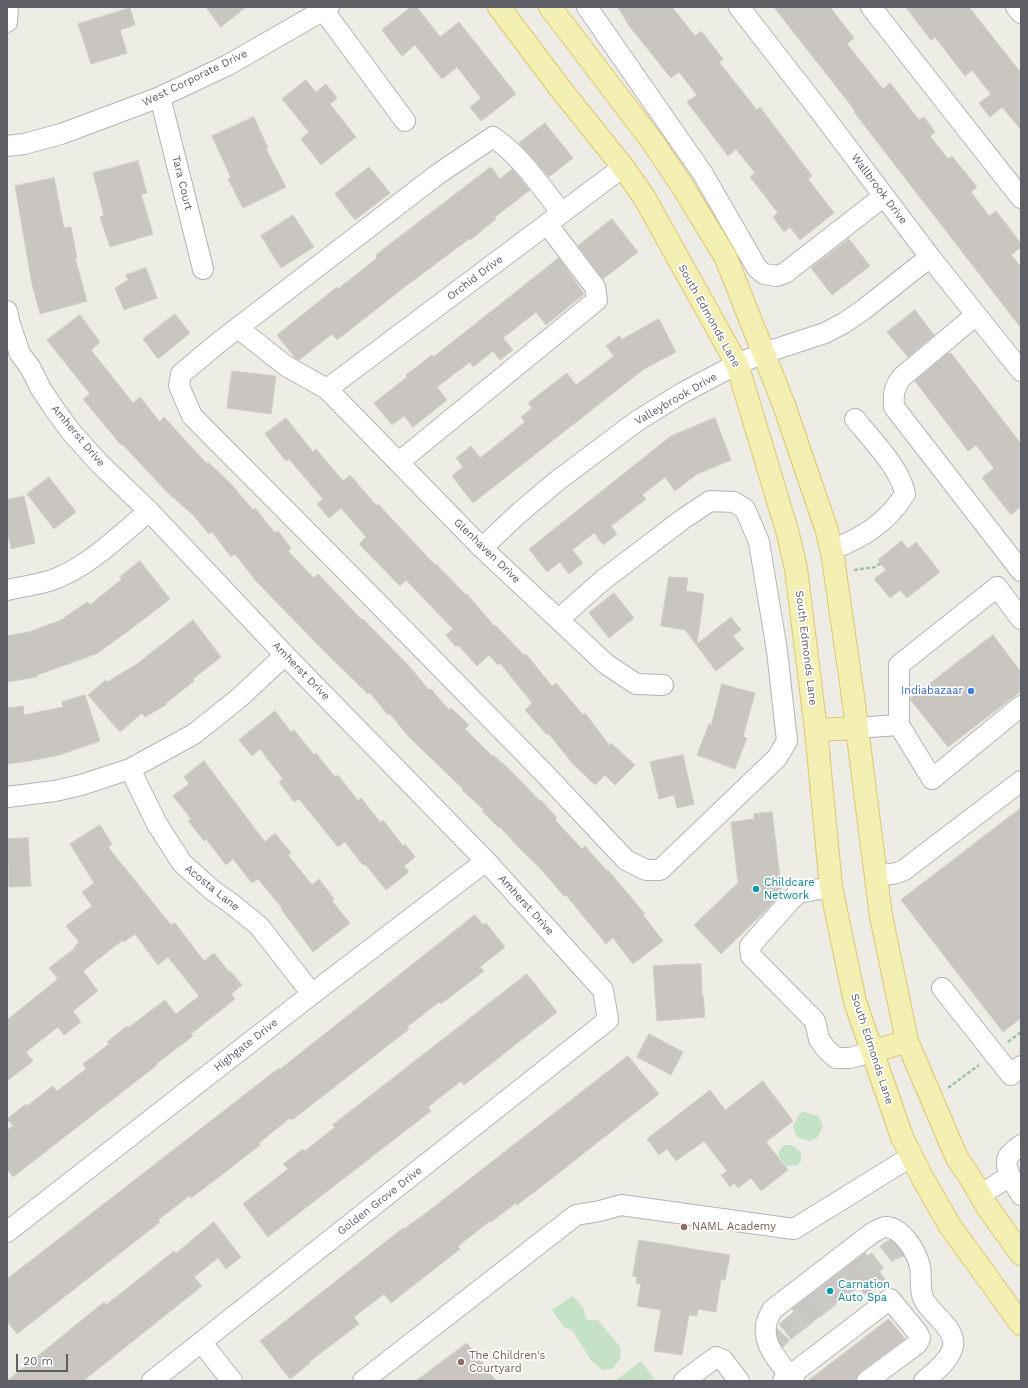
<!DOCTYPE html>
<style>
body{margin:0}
#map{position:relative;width:1028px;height:1388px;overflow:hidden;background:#edece5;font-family:"Work Sans",sans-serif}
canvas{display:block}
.frame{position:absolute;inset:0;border:8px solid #5d5f64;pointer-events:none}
.scale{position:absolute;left:16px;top:1354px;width:52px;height:18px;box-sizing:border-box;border:2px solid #5d5f64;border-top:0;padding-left:5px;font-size:12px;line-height:14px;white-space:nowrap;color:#5d5f64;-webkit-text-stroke:3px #fff;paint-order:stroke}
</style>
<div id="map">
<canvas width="1028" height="1388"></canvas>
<div class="frame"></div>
<div class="scale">20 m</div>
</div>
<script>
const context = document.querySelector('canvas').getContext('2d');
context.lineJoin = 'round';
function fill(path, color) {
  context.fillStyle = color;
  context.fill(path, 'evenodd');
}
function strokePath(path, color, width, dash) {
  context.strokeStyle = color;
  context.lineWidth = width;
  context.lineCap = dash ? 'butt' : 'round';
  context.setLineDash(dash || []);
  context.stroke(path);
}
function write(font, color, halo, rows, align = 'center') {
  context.font = font + ' "Work Sans",sans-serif';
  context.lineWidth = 3.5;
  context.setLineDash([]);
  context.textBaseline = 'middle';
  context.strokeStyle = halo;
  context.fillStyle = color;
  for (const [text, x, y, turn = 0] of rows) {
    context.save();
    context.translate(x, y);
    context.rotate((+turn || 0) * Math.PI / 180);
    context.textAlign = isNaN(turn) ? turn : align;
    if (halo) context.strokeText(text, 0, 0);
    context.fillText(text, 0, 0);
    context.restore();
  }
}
const green = new Path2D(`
 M 803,1111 L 819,1117 L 823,1126 L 818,1137 L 809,1141 L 797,1137 L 793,1127 L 798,1116 Z
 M 784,1145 L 791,1145 L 801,1152 L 801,1161 L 797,1165 L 786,1166 L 779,1157 L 779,1151 Z
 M 572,1296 L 583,1307 L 587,1320 L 598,1320 L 621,1348 L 620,1359 L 612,1369 L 602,1370 L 591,1360 L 572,1330 L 564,1327 L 552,1310 Z
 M 641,1361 L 655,1380 L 615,1381 Z`);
const building = new Path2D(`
 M 206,7 L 246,7 L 221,27 Z
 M 411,7 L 417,7 L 440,37 L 459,22 L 516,94 L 481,121 L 470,107 L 481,98 L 457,67 L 442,79 L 415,45 L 402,56 L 382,30 Z
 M 618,7 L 672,7 L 695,36 L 701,31 L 723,59 L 719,62 L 757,110 L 760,107 L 812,176 L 808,179 L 834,213 L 800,240 L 790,227 L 784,232 L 773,217 L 778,213 L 750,177 L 755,173 L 736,149 L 728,156 L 687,102 L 697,95 L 679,72 L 671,78 L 630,27 Z
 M 774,7 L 830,7 L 854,38 L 847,44 L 883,89 L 890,83 L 919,120 L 924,117 L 935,132 L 930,136 L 948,159 L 952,156 L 977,187 L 971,192 L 989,216 L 996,211 L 1007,225 L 1021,244 L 1021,247 L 1011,255 L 1021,267 L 1021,328 L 854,112 L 855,111 Z
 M 906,7 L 969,7 L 1021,73 L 1021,130 L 1002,107 L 990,117 L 979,103 L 991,94 L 972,70 L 965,76 L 935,37 L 931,40 Z
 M 130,8 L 135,25 L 120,30 L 127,53 L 91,64 L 78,24 Z
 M 306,80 L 316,92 L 326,84 L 337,98 L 330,104 L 356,137 L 321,165 L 301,139 L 309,132 L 282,99 Z
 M 254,117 L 268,148 L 266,149 L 286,187 L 243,208 L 228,179 L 231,178 L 212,136 Z
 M 545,123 L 573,158 L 549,177 L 519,143 Z
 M 138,161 L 147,193 L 141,194 L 153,234 L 110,247 L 100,217 L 104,215 L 93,173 Z
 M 369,167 L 390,193 L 355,220 L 335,194 Z
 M 491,167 L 500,179 L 512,169 L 530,190 L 495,217 L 496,219 L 470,240 L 469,239 L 402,289 L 337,340 L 332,334 L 299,360 L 295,358 L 277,335 L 337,287 L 338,289 L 377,258 L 376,255 Z
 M 54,178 L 64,228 L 71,227 L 77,258 L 75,258 L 87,301 L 40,314 L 32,284 L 15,186 Z
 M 293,215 L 314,247 L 281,268 L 261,236 Z
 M 612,219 L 638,252 L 603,279 L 578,246 Z
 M 849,239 L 870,266 L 832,295 L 811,268 Z
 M 559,258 L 584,294 L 546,325 L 536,312 L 503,338 L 513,350 L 500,360 L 493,351 L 473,367 L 470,362 L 437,387 L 447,400 L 413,427 L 404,416 L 392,425 L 374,403 L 407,377 L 406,375 L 432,355 L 433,357 Z
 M 146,268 L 157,298 L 124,310 L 115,288 L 128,280 L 126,275 Z
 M 915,310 L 934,335 L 908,357 L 887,332 Z
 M 175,314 L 190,333 L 158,359 L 143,339 Z
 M 80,315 L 100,342 L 91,350 L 133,403 L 140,397 L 160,422 L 164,417 L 206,463 L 208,462 L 231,484 L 253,510 L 255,508 L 275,533 L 278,531 L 291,548 L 288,551 L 314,578 L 318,574 L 362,620 L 363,619 L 410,667 L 429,690 L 431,689 L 449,710 L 451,708 L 469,725 L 465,729 L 492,756 L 493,755 L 508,768 L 540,801 L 541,800 L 557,818 L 555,820 L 582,849 L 585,846 L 607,871 L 608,870 L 645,914 L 643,915 L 663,941 L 633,964 L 613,938 L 606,944 L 566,895 L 564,896 L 539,867 L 521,850 L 500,827 L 499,828 L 482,811 L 484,810 L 462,790 L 463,789 L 409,737 L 389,713 L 388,715 L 370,693 L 368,694 L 322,649 L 256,581 L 235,554 L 231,557 L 212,532 L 209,534 L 194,516 L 167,492 L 122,444 L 121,445 L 83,399 L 90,394 L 47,340 Z
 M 659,319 L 676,352 L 644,369 L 473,503 L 452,476 L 463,467 L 456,458 L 471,446 L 480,458 L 525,422 L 521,417 L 532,408 L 528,403 L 550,386 L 567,373 L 576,385 L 614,356 L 606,346 L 619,336 L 622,339 Z
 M 948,353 L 949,354 L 951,353 L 1021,444 L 1021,506 L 1011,515 L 982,478 L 994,468 L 976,445 L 968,451 L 915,381 Z
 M 232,371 L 276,376 L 271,414 L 227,408 Z
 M 286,418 L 313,452 L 316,449 L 343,481 L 350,475 L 377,506 L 378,504 L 435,565 L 436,564 L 466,595 L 467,594 L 494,626 L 495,625 L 524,655 L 526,654 L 552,686 L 556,683 L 583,715 L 585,713 L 609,745 L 611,743 L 635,765 L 615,785 L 605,775 L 595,785 L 573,764 L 548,733 L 547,735 L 525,710 L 532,703 L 500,663 L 498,665 L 489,655 L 477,666 L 458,645 L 456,647 L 446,635 L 453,629 L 406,580 L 400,586 L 359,544 L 366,537 L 341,508 L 329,518 L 317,504 L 323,499 L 289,459 L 286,461 L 265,434 Z
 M 715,418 L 731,460 L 697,474 L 675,491 L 665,477 L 642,495 L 646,499 L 611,526 L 617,534 L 603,545 L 594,533 L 572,550 L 583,563 L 569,574 L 560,562 L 547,572 L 529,549 L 671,436 Z
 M 49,477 L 76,512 L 54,529 L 27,494 Z
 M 24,496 L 35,543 L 11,549 L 7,530 L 7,500 Z
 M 902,541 L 908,549 L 916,542 L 940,572 L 907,598 L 900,590 L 890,598 L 874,579 L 886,570 L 878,560 Z
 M 140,561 L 170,599 L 127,632 L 96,654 L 37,675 L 37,677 L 7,682 L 7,636 L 29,632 L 61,620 L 87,602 L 90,605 L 122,579 L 120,577 Z
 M 669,577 L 688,578 L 686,591 L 704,594 L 697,644 L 731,617 L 741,630 L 733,636 L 744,649 L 716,671 L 685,630 L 661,626 Z
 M 614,593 L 634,618 L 609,638 L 589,613 Z
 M 193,620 L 221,657 L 193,679 L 194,681 L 165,704 L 166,705 L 145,717 L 142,713 L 120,732 L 88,695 L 106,680 L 107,682 L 137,664 Z
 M 993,635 L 1021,672 L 1021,691 L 948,747 L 910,699 Z
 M 722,684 L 755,693 L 743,737 L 747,738 L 735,769 L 697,755 L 709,724 L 711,725 Z
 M 85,695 L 100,741 L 59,755 L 29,761 L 7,764 L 7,708 L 23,706 L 24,715 L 63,707 L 62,702 Z
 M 275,711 L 291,732 L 294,730 L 314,755 L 316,753 L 335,777 L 338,775 L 358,801 L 361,798 L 380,822 L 383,820 L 403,846 L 405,844 L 415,857 L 404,866 L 409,872 L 386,890 L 365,864 L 363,865 L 345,842 L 338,847 L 299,799 L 294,802 L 279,782 L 283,779 L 260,749 L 252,756 L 239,740 Z
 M 683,755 L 694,804 L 677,808 L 674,795 L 659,799 L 650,762 Z
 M 204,761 L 265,842 L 275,833 L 291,853 L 288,855 L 312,885 L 319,879 L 334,899 L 332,901 L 350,923 L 313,952 L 281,909 L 282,908 L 258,879 L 252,883 L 233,859 L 226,865 L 206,839 L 204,841 L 188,821 L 191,819 L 173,796 L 189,784 L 184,777 Z
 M 1021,808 L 1021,1018 L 1003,1032 L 901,900 Z
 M 772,812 L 782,893 L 765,911 L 721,954 L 694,925 L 738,883 L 731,822 L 754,819 L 754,814 Z
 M 100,825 L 112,844 L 108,847 L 171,925 L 175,923 L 204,961 L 214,953 L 229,972 L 230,971 L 242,985 L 231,994 L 235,999 L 191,1034 L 193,1036 L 156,1064 L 157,1065 L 13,1177 L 7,1169 L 7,1130 L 13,1126 L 7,1119 L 26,1104 L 27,1106 L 53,1086 L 57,1091 L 86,1069 L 83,1064 L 109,1044 L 107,1042 L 127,1026 L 128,1028 L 165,1000 L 176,1014 L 199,996 L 168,957 L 158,965 L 135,934 L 124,942 L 123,940 L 83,971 L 98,991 L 73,1011 L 81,1022 L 64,1035 L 58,1027 L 26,1052 L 33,1061 L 7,1081 L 7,1020 L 58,979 L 49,968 L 75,948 L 74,947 L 79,942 L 66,926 L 92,906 L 82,892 L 94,883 L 70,844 Z
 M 28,838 L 31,886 L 9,887 L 7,839 Z
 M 475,915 L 483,925 L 486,923 L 505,947 L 480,967 L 484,971 L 441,1004 L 439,1002 L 407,1027 L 409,1029 L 292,1120 L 290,1118 L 259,1143 L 260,1145 L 215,1180 L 191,1198 L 189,1196 L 158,1220 L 160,1222 L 17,1334 L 7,1321 L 7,1279 L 279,1068 L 280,1069 Z
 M 701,964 L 702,995 L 703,995 L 705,1017 L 657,1021 L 653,966 Z
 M 527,974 L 557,1012 L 464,1085 L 461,1081 L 428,1107 L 431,1111 L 268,1237 L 243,1204 L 288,1169 L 283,1164 L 303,1149 L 305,1151 L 335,1127 L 333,1125 Z
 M 649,1034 L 683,1052 L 671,1075 L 637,1057 Z
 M 628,1056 L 659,1094 L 541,1187 L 517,1205 L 516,1203 L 491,1222 L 490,1221 L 458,1246 L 460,1249 L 391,1303 L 384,1294 L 354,1317 L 359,1324 L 309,1362 L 310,1363 L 290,1379 L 260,1341 L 403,1228 L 404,1229 L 430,1210 Z
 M 763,1081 L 793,1121 L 766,1142 L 788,1170 L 761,1191 L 751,1178 L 738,1188 L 734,1183 L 730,1187 L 721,1175 L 727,1171 L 704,1141 L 676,1161 L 667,1149 L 659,1155 L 647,1139 L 710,1090 L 725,1110 Z
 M 214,1222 L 241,1257 L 226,1269 L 218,1258 L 194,1277 L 202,1286 L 83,1381 L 7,1381 L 104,1302 L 106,1305 L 174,1251 L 176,1253 Z
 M 639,1240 L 730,1255 L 725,1280 L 721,1279 L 716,1312 L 698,1309 L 697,1316 L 689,1315 L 682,1355 L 654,1351 L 661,1310 L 637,1306 L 641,1284 L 636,1283 L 637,1277 L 633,1276 Z
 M 865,1253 L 885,1279 L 865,1295 L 858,1286 L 791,1339 L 779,1324 L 794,1312 L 792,1309 Z
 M 889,1319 L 905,1339 L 860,1372 L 854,1381 L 808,1381 Z
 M 467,1343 L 496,1381 L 416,1381 Z`);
const minorTunnel = new Path2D(`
 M 769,1348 L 783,1333 L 890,1251 L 899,1247 L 911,1246`);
const path = new Path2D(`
 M 854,570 L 875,567 L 881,563
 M 1008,1042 L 1021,1032
 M 948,1088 L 979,1065`);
const minor = new Path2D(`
 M 321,7 L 405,121
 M 587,7 L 703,174 L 757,268 L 764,274 L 777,276 L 785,273 L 884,196
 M 739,7 L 816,106 L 930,257 L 1021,371
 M 871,7 L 1021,198
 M 1016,7 L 1021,13
 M 7,22 L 8,7
 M 160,97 L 203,269
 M 7,146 L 24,144 L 61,134 L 160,97 L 228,65 L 329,7
 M 7,311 L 9,321 L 20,354 L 30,367 L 41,389 L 55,410 L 72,433 L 100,464 L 149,511 L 285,655 L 486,861 L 603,990 L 608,1020 L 152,1381
 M 976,315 L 902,377 C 894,387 893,394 894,407 L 1021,571
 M 238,328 L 286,366 L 327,389 L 482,548 L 606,664 L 636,684 L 663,685
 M 327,389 L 623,167
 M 399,462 L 597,300 L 595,287 L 547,224
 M 482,548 L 518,514 L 557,481 L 637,421 L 684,392 L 737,364 L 764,353 L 825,333 L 844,323 L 863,310 L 930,257
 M 831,550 C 862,538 887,523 905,494 C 901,469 871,439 855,419
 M 7,590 C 21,587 35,585 49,581 C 85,570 120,535 149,511
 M 559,619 L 603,580 L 683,519 L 710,501 L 734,502 L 745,509 L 759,542 L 777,651 L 787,741 L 777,758 L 660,870 L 646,870 L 626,860 L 543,772 L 357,582 L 192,416 L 179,386 L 181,374 L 218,343 L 438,174 L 493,137 C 521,156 541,187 562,213
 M 1021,619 L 997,587 L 899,665 L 899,725 L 932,779 L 1021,706
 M 856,728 L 899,725
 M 130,769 L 157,824 L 182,863 L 212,890 L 232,904 L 259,926 L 312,994
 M 7,797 L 55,791 L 81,785 L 130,769 L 194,734 L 239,698 L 285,655
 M 876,876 L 897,873 L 904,870 L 1021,781
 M 831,887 L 798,893 L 790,901 L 750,946 L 751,956 L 815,1021 L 819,1039 L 826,1049 L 836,1058 L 850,1058 L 872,1052
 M 942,988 L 1011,1075 L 1021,1066
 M 1010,1176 C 1003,1158 1007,1156 1021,1145
 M 980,1195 L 1010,1176 L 1021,1195
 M 7,1232 L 312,994 L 486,861
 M 202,1343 L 232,1381
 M 363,1381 L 576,1215 L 600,1211 L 621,1205 L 794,1229 L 912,1156
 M 684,1381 L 716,1357 L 723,1360 L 739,1381
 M 783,1381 L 890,1299 L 917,1332 L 920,1338 L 917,1344 L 867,1381
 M 794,1381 C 781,1364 760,1344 767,1321 C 768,1317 771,1314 772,1310 L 872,1233 C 876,1231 882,1227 886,1227 C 903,1228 917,1253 920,1267 C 922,1277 919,1288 923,1298 C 929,1312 951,1325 953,1340 C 956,1355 934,1373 924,1381`);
const major = new Path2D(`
 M 499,7 L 559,87 L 623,167 L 644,197 L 737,364 L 788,534 L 796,569 L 816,730 L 831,887 L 855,1002 L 902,1137 L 922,1177 L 950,1226 L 1021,1324
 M 550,7 L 652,141 L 681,184 L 726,258 L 784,405 L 827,531 L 833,558 L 853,697 L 881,916 L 907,1041 L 957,1158 L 970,1177 L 988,1208 L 1021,1254
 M 816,730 L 856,728
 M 872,1052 L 907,1041`);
const markers = [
 [971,691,4,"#3f7fe0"],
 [756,889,4,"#0f9aa8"],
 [684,1227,4,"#8d6e63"],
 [830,1291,4,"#0f9aa8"],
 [461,1362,4,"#8d6e63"]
];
const streetNames = [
 ["West Corporate Drive",195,78,-26],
 ["Tara Court",182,183,76],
 ["Wallbrook Drive",879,189,53],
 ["Orchid Drive",475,278,-37],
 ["South Edmonds Lane",709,316,61],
 ["Valleybrook Drive",676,399,-30],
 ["Amherst Drive",78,436,50],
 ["Glenhaven Drive",487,551,44],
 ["South Edmonds Lane",806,648,83],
 ["Amherst Drive",301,671,46],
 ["Acosta Lane",212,888,39],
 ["Amherst Drive",526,905,48],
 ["Highgate Drive",246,1045,-38],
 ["South Edmonds Lane",872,1049,72],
 ["Golden Grove Drive",380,1201,-38]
];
const shopNames = [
 ["Indiabazaar",963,691]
];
const cultureNames = [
 ["Childcare",764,883],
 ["Network",764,896],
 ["Carnation",838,1285],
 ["Auto Spa",838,1298]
];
const educationNames = [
 ["NAML Academy",692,1227],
 ["The Children's",469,1356],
 ["Courtyard",469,1369]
];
fill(green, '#c5e2c7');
fill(building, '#c9c6c2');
strokePath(building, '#d1cec4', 1);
strokePath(minorTunnel, '#c9c9c5', 20, [20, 10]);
strokePath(minor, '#b2b4b8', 22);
strokePath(major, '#dfc76d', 24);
strokePath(path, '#9fc2ab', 2.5, [4, 2]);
strokePath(minor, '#fff', 20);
strokePath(major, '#f4efb3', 22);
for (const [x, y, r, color] of markers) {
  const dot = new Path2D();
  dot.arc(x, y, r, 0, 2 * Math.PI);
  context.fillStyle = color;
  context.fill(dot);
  strokePath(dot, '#fff', 1.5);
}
write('11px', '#5d5f64', '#fff', streetNames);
write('11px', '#366cbe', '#fff', shopNames, 'right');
write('11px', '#0d838f', '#fff', cultureNames, 'left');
write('11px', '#785e54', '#fff', educationNames, 'left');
</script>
